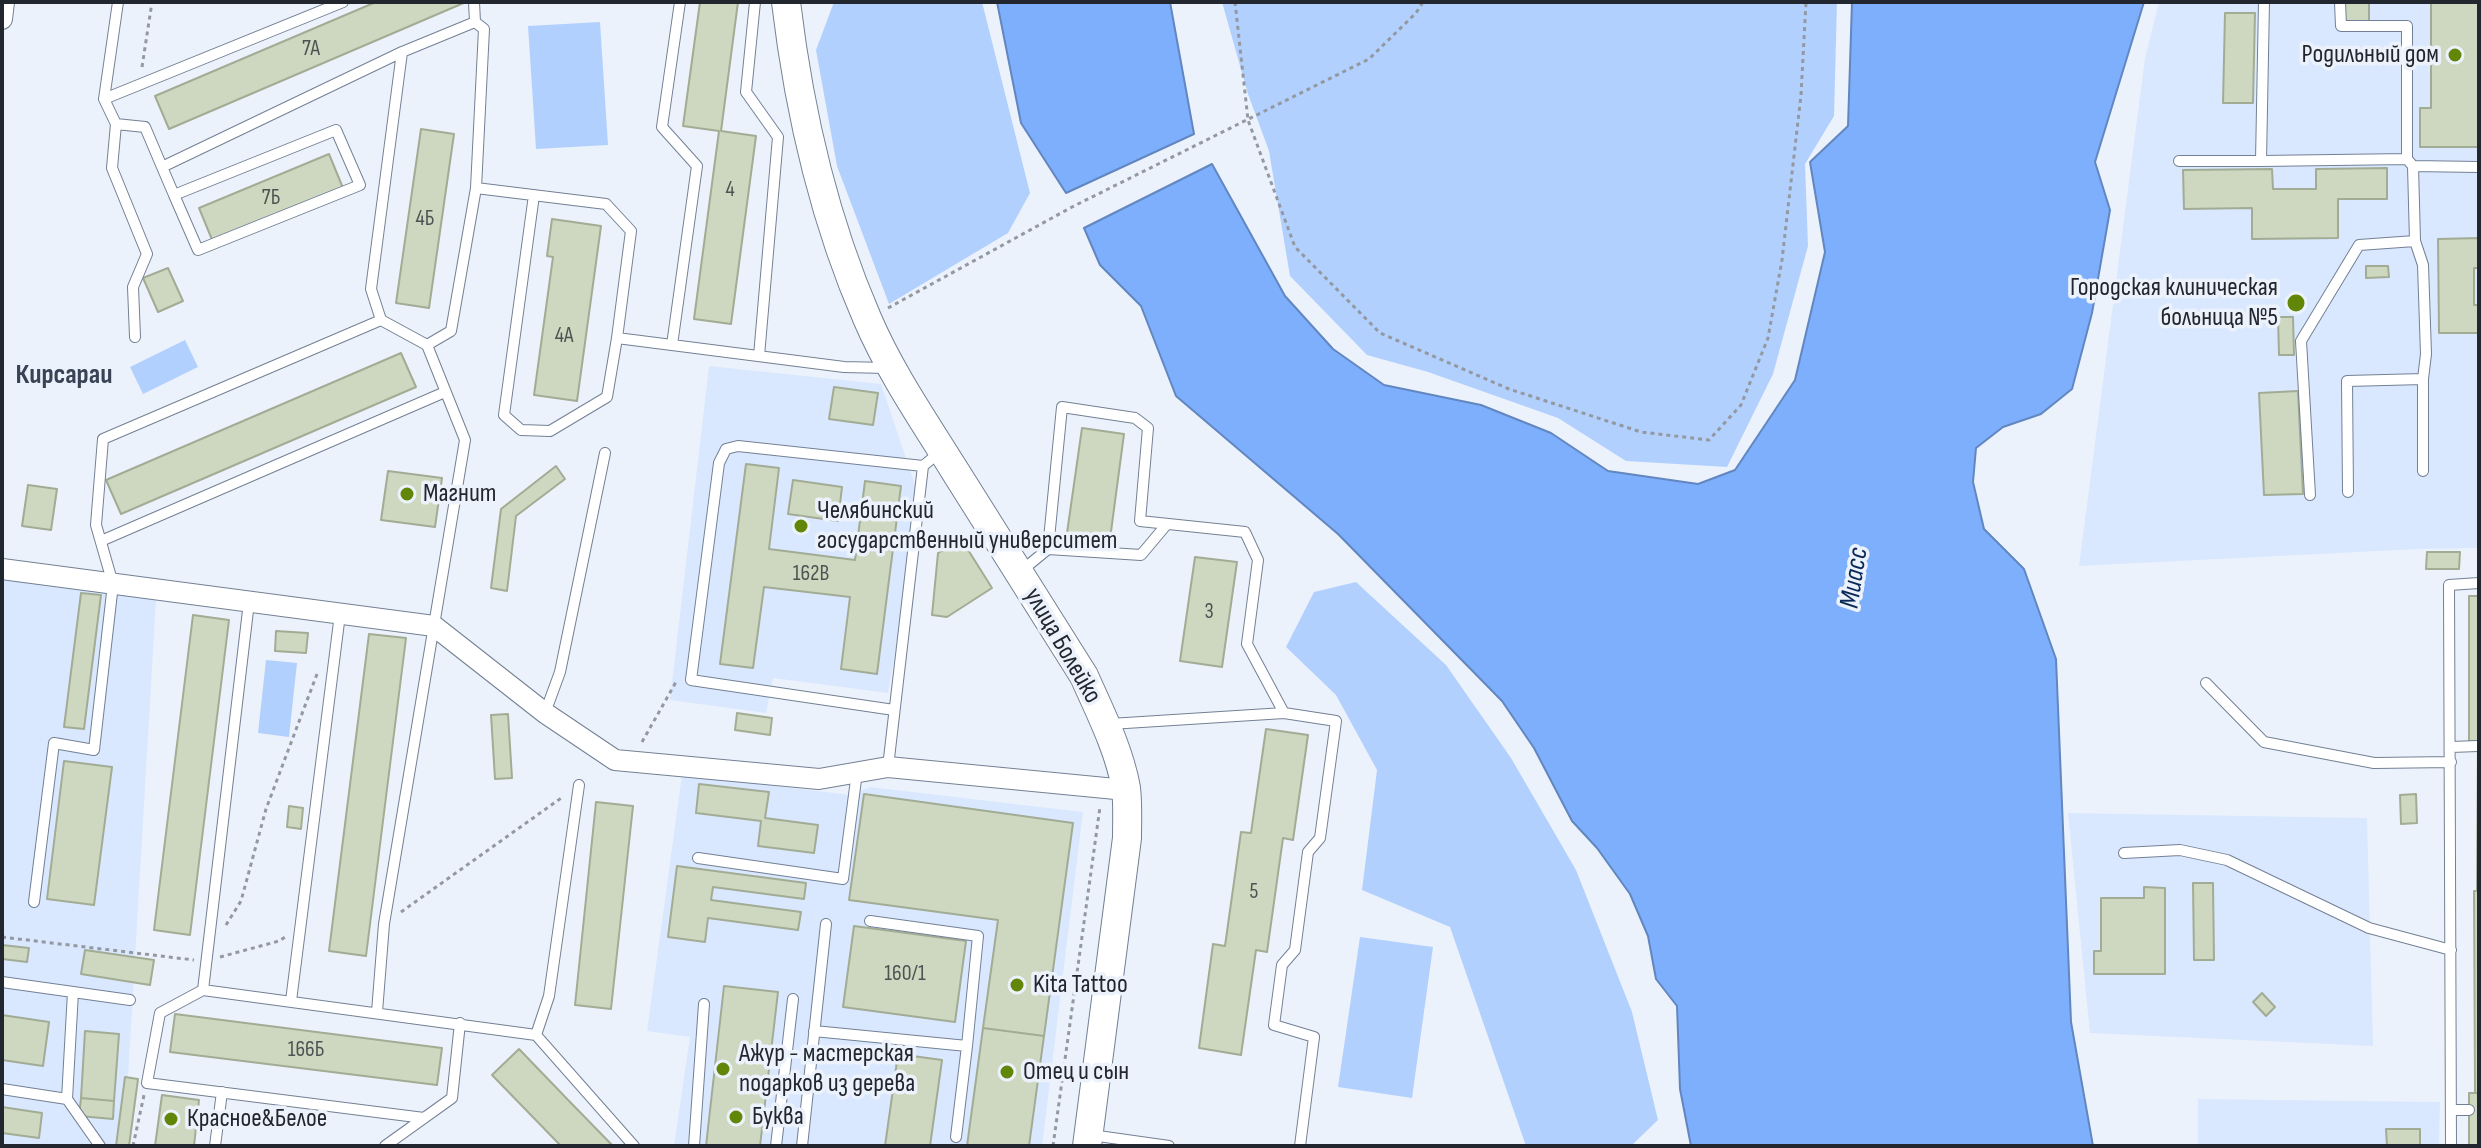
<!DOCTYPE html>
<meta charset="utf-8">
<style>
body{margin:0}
#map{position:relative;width:2481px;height:1148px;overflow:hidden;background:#ecf2fb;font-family:"Sofia Sans Condensed",sans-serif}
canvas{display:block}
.frame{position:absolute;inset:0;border:4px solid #22272f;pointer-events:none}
</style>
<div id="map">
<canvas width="2481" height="1148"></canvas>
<div class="frame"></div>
</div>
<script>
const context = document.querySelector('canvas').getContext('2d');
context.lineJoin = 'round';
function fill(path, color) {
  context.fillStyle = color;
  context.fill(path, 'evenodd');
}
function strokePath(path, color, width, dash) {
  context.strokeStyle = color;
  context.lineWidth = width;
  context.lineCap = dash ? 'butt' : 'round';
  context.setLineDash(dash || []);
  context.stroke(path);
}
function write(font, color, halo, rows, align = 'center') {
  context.font = font + ' "Sofia Sans Condensed",sans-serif';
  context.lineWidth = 7;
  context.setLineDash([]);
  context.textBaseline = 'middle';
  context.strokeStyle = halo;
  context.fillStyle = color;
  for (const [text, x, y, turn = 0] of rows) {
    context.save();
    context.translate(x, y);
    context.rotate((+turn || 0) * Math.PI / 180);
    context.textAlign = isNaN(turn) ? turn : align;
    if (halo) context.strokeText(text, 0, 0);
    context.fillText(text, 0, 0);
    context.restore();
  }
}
const built = new Path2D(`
 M 2159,2 L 2479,2 L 2479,548 L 2418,549 L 2079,566 L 2145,58 Z
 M 709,366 L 881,384 L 916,488 L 901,619 L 888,693 L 773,678 L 766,713 L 670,700 Z
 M 2,576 L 156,600 L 124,1146 L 2,1146 Z
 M 682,775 L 851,795 L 870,787 L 1083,812 L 1042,1146 L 674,1146 L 690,1037 L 647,1031 Z
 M 2068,813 L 2367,818 L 2373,1046 L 2090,1033 Z
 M 2198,1099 L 2440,1102 L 2439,1146 L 2198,1146 Z`);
const green = new Path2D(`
 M 834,2 L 982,2 L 1030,193 L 1008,233 L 889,304 L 837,166 L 816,50 Z
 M 1222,2 L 1837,2 L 1834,116 L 1805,164 L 1808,246 L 1773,374 L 1727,467 L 1626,461 L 1558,418 L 1428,372 L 1367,355 L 1290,276 L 1269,151 L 1248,94 Z
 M 600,22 L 608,145 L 536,149 L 528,26 Z
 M 185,340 L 198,367 L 143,394 L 130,367 Z
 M 1356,582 L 1446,665 L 1511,758 L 1576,870 L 1632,1012 L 1658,1120 L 1631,1146 L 1526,1146 L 1450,927 L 1362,890 L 1377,770 L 1336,695 L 1286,647 L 1314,592 Z
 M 266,660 L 297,663 L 289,737 L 258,733 Z
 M 1360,937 L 1433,947 L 1412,1098 L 1338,1087 Z`);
const water = new Path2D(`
 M 997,2 L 1170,2 L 1194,134 L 1066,193 L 1021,123 Z
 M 1852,2 L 2144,2 L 2095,162 L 2110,210 L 2092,313 L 2072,389 L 2041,414 L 2003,427 L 1976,448 L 1973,482 L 1984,529 L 2024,569 L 2056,659 L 2071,1022 L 2093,1146 L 1691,1146 L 1680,1089 L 1677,1006 L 1656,979 L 1648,936 L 1630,894 L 1597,848 L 1572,821 L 1534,748 L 1502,701 L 1338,534 L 1176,396 L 1141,306 L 1100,265 L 1084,228 L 1212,164 L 1285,296 L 1333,349 L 1384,385 L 1481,405 L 1551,433 L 1608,471 L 1698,484 L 1735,470 L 1795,380 L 1825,252 L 1810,162 L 1848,126 Z`);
const building = new Path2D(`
 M 376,2 L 466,2 L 169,129 L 155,96 Z
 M 700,2 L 738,2 L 721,131 L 756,136 L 731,324 L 694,319 L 719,131 L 683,126 Z
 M 2343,2 L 2369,2 L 2369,21 L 2343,21 Z
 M 2431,2 L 2479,2 L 2479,147 L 2420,147 L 2420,108 L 2431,108 Z
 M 2225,13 L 2255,13 L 2253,103 L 2223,103 Z
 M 421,129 L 454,134 L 429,308 L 396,303 Z
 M 329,154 L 343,188 L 213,242 L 199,208 Z
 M 2387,168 L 2387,199 L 2338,199 L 2338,238 L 2252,239 L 2252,208 L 2184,209 L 2183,170 L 2272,169 L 2273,189 L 2316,189 L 2316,169 Z
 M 552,219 L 601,226 L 577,401 L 534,395 L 553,257 L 547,256 Z
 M 2479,238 L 2479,268 L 2474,268 L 2474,305 L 2479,305 L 2479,333 L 2439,333 L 2438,239 Z
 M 2366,266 L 2388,266 L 2389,277 L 2366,278 Z
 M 168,268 L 183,301 L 158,312 L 143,278 Z
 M 2278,317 L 2293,317 L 2294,355 L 2279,355 Z
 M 401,353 L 416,387 L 121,514 L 106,480 Z
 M 834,387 L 878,393 L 873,425 L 829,419 Z
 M 2298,391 L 2303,494 L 2264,495 L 2259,393 Z
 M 1082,428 L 1124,434 L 1110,539 L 1067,533 Z
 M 746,464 L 779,468 L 769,549 L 855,560 L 865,481 L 901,486 L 877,674 L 841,669 L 850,597 L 764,587 L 753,668 L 720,664 Z
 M 556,466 L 565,479 L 516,516 L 507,591 L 491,588 L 501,509 Z
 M 388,471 L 442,478 L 435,527 L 381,520 Z
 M 793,480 L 842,487 L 838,521 L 788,514 Z
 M 28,485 L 57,489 L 51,530 L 22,526 Z
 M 957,542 L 965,545 L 992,588 L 947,617 L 932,615 L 938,553 Z
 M 2427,552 L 2460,552 L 2459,569 L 2426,569 Z
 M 1195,557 L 1237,562 L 1222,667 L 1180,661 Z
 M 81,593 L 101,595 L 84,729 L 64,727 Z
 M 2469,596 L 2479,596 L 2479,741 L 2469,741 Z
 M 193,615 L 229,620 L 190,935 L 154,930 Z
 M 276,631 L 308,633 L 306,653 L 275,651 Z
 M 369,634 L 406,638 L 366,956 L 329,951 Z
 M 737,713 L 772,718 L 770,735 L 735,730 Z
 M 508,714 L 512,778 L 495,779 L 491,715 Z
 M 1266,729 L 1308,735 L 1293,840 L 1283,838 L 1267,952 L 1256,950 L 1241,1055 L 1199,1048 L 1213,944 L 1225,946 L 1241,832 L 1251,833 Z
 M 2478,741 L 2479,741 L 2479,891 L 2477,891 Z
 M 64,761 L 112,767 L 94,905 L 47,899 Z
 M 699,784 L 769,792 L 765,818 L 818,825 L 814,853 L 758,846 L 761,821 L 696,813 Z
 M 864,794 L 1073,823 L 1044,1036 L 983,1028 L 998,920 L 849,900 Z
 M 2416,794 L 2417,823 L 2401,824 L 2400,795 Z
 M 596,802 L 633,806 L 611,1009 L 575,1005 Z
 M 289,806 L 303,808 L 301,829 L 287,827 Z
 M 677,866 L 806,883 L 804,899 L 713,887 L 711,900 L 801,912 L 798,930 L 708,918 L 705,942 L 668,937 Z
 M 2193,883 L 2213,883 L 2214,960 L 2194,960 Z
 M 2144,887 L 2165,888 L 2165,974 L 2094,974 L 2094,951 L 2101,951 L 2101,898 L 2144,898 Z
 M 2474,891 L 2479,891 L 2479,1093 L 2475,1093 Z
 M 854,926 L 966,941 L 955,1022 L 843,1007 Z
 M 2,945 L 29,948 L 27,962 L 2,959 Z
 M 85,950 L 154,960 L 150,985 L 81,974 Z
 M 724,986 L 778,992 L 760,1146 L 706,1146 Z
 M 2262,993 L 2275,1007 L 2266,1016 L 2253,1002 Z
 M 175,1014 L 442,1048 L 437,1085 L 170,1052 Z
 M 2,1015 L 49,1022 L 43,1066 L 2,1060 Z
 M 983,1028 L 1044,1036 L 1029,1146 L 967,1146 Z
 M 85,1031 L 119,1034 L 114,1101 L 81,1098 Z
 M 519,1049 L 571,1103 L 613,1146 L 561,1146 L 492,1075 Z
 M 898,1054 L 942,1060 L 930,1146 L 885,1146 Z
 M 125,1077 L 138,1079 L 129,1146 L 116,1146 Z
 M 2469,1093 L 2479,1093 L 2479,1146 L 2469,1146 Z
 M 162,1095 L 199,1100 L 194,1146 L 155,1146 Z
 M 81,1098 L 114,1101 L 113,1119 L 79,1116 Z
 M 2,1107 L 42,1113 L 39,1138 L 2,1133 Z
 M 2386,1129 L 2420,1129 L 2420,1146 L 2387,1146 Z`);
const path = new Path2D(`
 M 1235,2 L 1248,120 L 1295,247 L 1380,333 L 1509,389 L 1641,432 L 1709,440 L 1741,405 L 1768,338 L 1782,260 L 1801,95 L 1806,2
 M 142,67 L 152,2
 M 888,308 L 1072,207 L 1369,59 L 1416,13 L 1423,2
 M 642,742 L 676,682
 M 401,912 L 564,796
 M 226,925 L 241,901 L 266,809 L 317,674
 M 2,937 L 194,960
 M 220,957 L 279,941 L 285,937
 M 133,1146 L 144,1095
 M 1053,1146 L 1100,807`);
const lane = new Path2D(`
 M 118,2 L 104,99 L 116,124 L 112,168 L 147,254 L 133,287 L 135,337
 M 680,2 L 662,127 L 697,166 L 672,345 L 844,367 L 886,368
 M 755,2 L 746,92 L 778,137 L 759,356
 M 2264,2 L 2261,161 L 2407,159
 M 2340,2 L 2341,26 L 2407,26 L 2407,159 L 2413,166 L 2479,167
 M 104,99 L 343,2
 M 116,124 L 145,127 L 162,167 L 402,52 L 475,22 L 474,2
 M 2179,161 L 2261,161
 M 2413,166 L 2415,241 L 2423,265 L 2426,354 L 2423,379 L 2423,471
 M 162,167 L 174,195 L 336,130 L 360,185 L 198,250 L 174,195
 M 476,188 L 606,204 L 631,231 L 617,338 L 672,345
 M 534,195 L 504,415 L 521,430 L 550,431 L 607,397 L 617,338
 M 381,320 L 371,289 L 402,52
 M 2348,492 L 2347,381 L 2423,379
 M 2310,495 L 2301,341 L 2359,245 L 2415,241
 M 101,541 L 445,392
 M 1048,549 L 1062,407 L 1135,418 L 1148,428 L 1140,521 L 1245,532 L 1258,560 L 1247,644 L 1284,713 L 1336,721 L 1320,838 L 1308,852 L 1295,950 L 1282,965 L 1274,1025 L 1314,1037 L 1300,1146
 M 1020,572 L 1048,549 L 1141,555 L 1167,524
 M 249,602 L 203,990 L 536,1035 L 634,1146
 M 2206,683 L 2264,742 L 2374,763 L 2451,762
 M 894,710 L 691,680 L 719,463 L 726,449 L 738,446 L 923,466 L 941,451
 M 545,713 L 560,672 L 605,453
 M 1110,724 L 1284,713
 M 2451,747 L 2478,746
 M 888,767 L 923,466
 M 2124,853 L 2180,850 L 2227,860 L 2369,928 L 2451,950
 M 698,858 L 843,879 L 857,772
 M 34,902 L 54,743 L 94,750 L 113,584 L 96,525 L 103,439 L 381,320 L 427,345 L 451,331 L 476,188 L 484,29 L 475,22
 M 2,982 L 130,1000
 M 203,990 L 160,1013 L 147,1083 L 424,1118
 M 291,1001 L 340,614
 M 377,1012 L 384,924 L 465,440 L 427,345
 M 814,1031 L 967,1046 L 978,936 L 870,921
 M 536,1035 L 549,996 L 579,785
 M 2,1089 L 67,1099 L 100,1146
 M 67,1099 L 73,992
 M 2451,1110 L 2469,1110
 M 1091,1135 L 1169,1146
 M 956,1137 L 967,1046
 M 215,1146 L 222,1092
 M 385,1146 L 452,1098 L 460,1023
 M 694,1146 L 704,1004
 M 776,1146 L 793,999
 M 802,1146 L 826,924
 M 2451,1146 L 2449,585 L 2479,583`);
const street = new Path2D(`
 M 2,19 L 4,2
 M 2,569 L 434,626 L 545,713 L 615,760 L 819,779 L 888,767 L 1126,790`);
const secondary = new Path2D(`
 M 786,2 C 799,111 823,217 867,318 C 890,372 924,421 955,471 C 998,539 1041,608 1084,676 C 1100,712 1119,749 1126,788 C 1128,804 1127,822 1127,838 L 1087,1146`);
const markers = [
 [2455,55,8,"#628608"],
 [2296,303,10,"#628608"],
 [407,494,8,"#628608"],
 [801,526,8,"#628608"],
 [1017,985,8,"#628608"],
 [723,1069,8,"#628608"],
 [1007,1072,8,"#628608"],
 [736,1117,8,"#628608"],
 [171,1119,8,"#628608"]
];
const numberNames = [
 ["7А",311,49],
 ["4",730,190],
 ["7Б",271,198],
 ["4Б",425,219],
 ["4А",564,336],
 ["162В",811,574],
 ["3",1209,612],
 ["5",1254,892],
 ["160/1",905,974],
 ["166Б",306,1050]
];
const poiNames = [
 ["Родильный дом",2439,55,"right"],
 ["Городская клиническая",2278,288,"right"],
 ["больница №5",2278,318,"right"],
 ["Магнит",423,494],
 ["Челябинский",817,511],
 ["государственный университет",817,541],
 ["Kita Tattoo",1033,985],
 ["Ажур - мастерская",739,1054],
 ["подарков из дерева",739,1084],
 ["Отец и сын",1023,1072],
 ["Буква",752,1117],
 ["Красное&Белое",187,1119]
];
const streetNames = [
 ["улица Болейко",1062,646,60]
];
const neighbourhoodNames = [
 ["Кирсараи",64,376]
];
const waterNames = [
 ["Миасс",1855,578,-81]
];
fill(built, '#d9e8ff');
fill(green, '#b2d0fe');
fill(water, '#7daffd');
strokePath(water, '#6286bf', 2);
fill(building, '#ced8c0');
strokePath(building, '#a2ac95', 2);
strokePath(lane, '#738094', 12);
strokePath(street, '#738094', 22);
strokePath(secondary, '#738094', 30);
strokePath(path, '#9398a1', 3, [4, 4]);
strokePath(lane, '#fff', 10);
strokePath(street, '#fff', 20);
strokePath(secondary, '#fff', 28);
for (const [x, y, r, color] of markers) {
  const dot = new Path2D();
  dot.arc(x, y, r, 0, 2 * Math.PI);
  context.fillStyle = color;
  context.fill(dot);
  strokePath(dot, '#ecf2fb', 3);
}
write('22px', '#4d5353', null, numberNames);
write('26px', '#22272f', '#ecf2fb', poiNames, 'left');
write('26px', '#22272f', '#ecf2fb', streetNames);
write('bold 28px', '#384355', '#ecf2fb', neighbourhoodNames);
write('italic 28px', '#092958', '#ecf2fb', waterNames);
</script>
